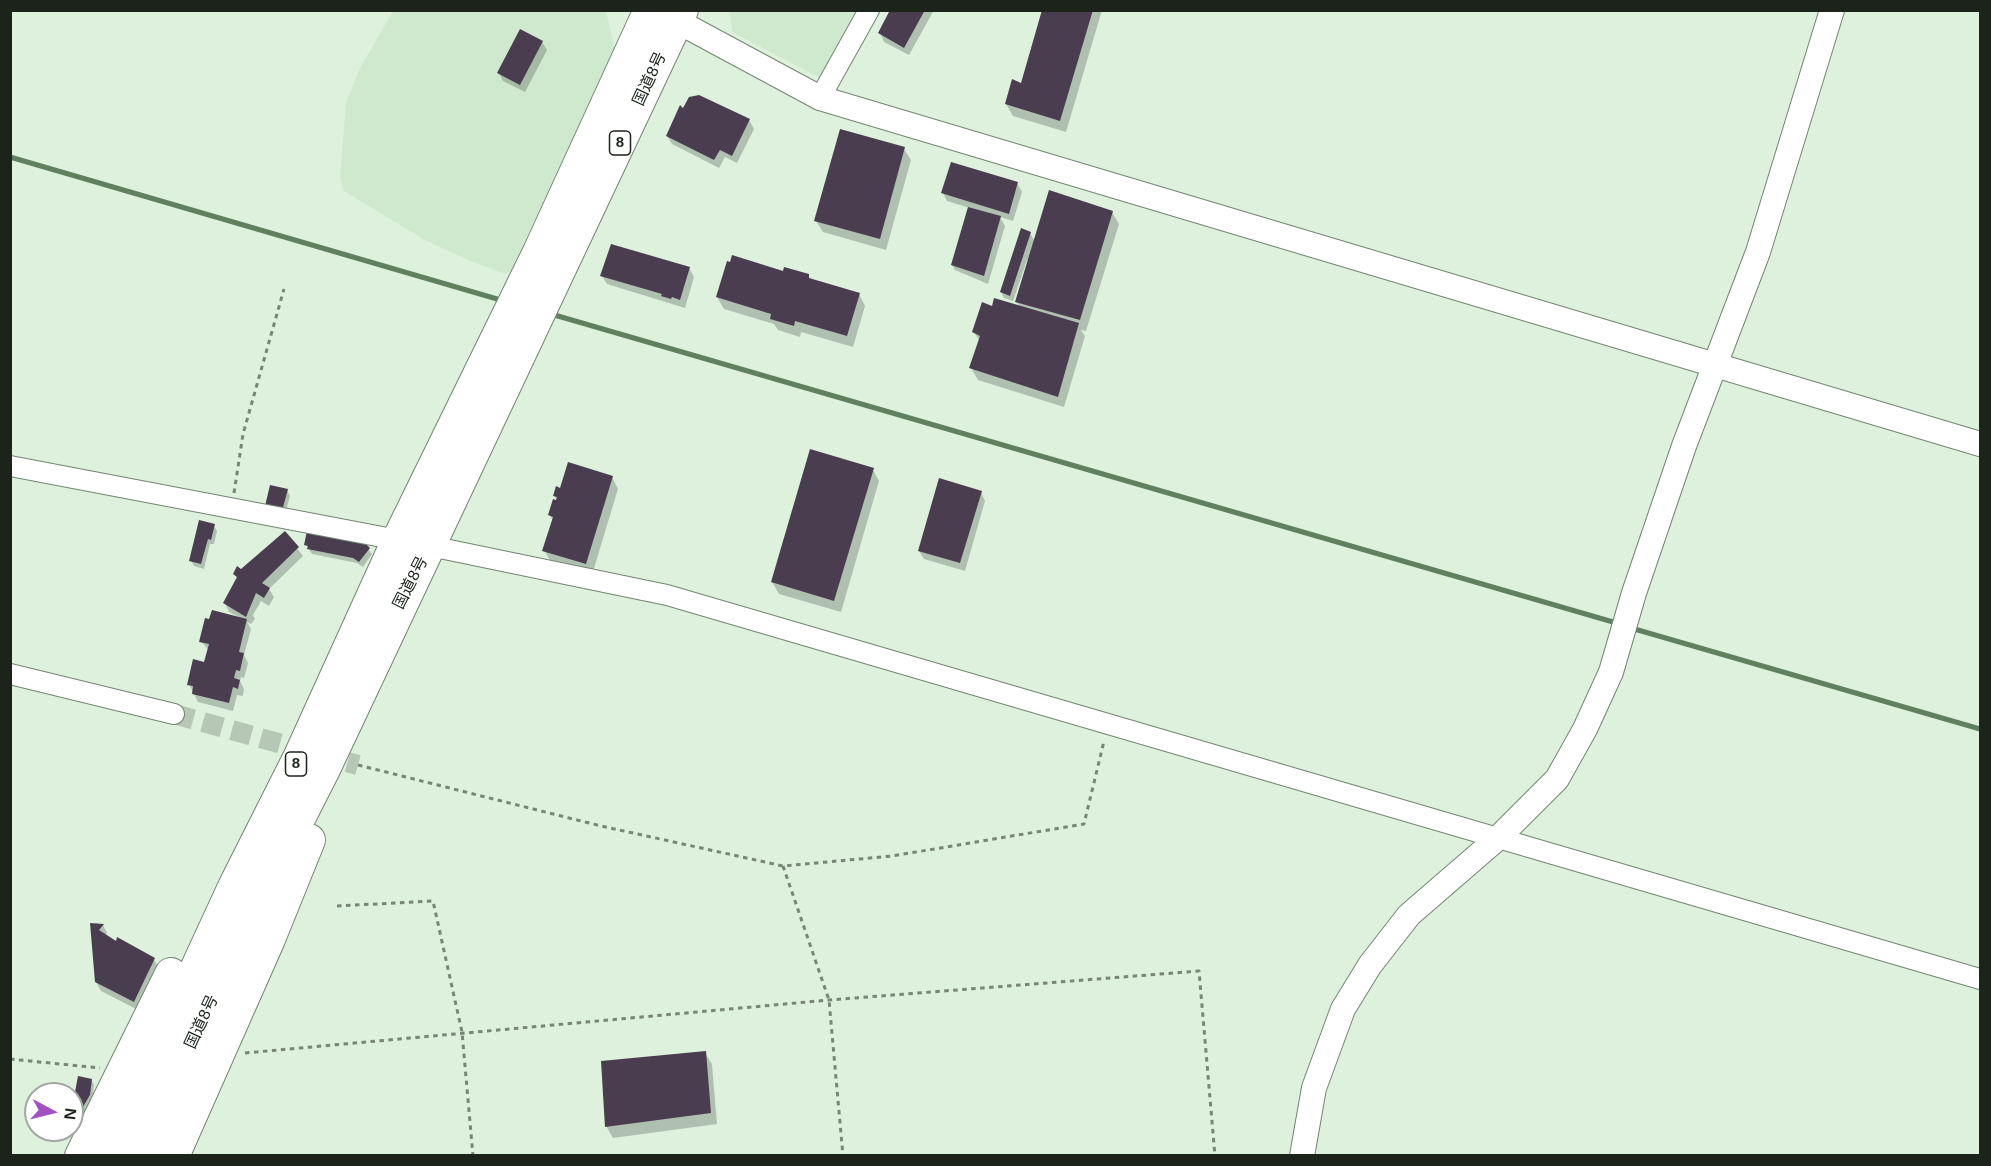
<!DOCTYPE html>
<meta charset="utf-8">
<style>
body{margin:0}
#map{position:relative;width:1991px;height:1166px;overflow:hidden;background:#ddf1dc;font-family:Arial,sans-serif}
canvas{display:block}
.frame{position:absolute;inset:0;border:12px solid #1b231b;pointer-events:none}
.north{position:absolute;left:24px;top:1082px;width:60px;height:60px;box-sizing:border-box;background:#fff;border:2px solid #a4a7a4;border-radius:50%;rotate:97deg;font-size:16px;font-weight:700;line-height:24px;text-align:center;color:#1b231b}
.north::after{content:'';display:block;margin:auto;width:21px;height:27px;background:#a251c1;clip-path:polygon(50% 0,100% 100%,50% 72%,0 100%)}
</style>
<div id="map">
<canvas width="1991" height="1166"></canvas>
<div class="frame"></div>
<div class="north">N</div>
</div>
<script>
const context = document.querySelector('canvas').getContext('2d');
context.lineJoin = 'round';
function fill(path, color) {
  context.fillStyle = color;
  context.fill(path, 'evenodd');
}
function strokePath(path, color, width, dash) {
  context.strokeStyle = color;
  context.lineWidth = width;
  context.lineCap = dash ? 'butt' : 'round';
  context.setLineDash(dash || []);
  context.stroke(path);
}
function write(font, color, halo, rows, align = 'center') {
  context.font = font + ' Arial,"Noto Sans JP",sans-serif';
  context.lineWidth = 6;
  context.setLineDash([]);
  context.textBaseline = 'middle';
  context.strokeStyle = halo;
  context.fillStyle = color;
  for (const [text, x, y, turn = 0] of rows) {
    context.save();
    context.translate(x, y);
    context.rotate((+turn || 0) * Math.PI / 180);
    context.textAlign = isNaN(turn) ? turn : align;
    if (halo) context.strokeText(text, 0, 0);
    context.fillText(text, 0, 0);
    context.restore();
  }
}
const built = new Path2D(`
 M 393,11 L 606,11 L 615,50 L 510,272 L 505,274 L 470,261 L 423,239 L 344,191 L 340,177 L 346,103 L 360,68 Z
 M 730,11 L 857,11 L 820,78 L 732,32 Z`);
const shadow = new Path2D(`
 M 892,10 L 934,10 L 909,55 L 884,42 L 880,33 Z
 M 1044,10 L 1102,10 L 1066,132 L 1013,116 L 1006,104 L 1022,85 Z
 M 542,42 L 547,50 L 525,92 L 503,81 L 499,73 Z
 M 749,120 L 754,129 L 737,163 L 725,157 L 719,168 L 672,144 L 667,136 Z
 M 904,149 L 911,160 L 886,250 L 823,232 L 816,221 Z
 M 1017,183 L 1022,192 L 1013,221 L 1000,217 L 1005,226 L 988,284 L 955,270 L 952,265 L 970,208 L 947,201 L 943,193 Z
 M 1112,212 L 1119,224 L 1086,331 L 1081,330 L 1085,336 L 1064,407 L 978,380 L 971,368 L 980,342 L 974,332 L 992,308 L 1020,307 L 1017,302 L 1029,260 L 1027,260 L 1013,301 L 1004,298 L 1001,292 L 1030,233 L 1035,242 Z
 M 689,268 L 694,277 L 685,308 L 607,284 L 602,276 Z
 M 784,272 L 808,276 L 811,280 L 859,294 L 865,306 L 853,347 L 801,332 L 800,337 L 778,330 L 774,324 L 724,309 L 717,297 Z
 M 873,470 L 879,481 L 841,612 L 779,594 L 772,582 Z
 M 612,477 L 618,489 L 592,575 L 551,562 L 544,550 L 553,521 L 550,515 L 558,502 L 554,495 L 561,489 Z
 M 287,490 L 290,496 L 285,515 L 266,506 Z
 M 981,492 L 985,501 L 965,571 L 924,559 L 919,551 Z
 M 214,526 L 217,531 L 214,544 L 210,544 L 204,569 L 194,566 L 191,561 Z
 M 285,533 L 303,556 L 269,589 L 274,597 L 269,606 L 261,601 L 253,615 L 255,619 L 251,624 L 247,622 L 251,629 L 244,655 L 248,663 L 244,678 L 241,677 L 240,681 L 244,689 L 243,696 L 237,695 L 233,711 L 198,702 L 189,684 L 205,663 L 209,651 L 201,641 L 239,617 L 229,612 L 225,603 L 238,580 L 235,574 L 242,571 Z
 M 306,545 L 368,549 L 372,554 L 363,567 L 357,563 L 312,554 Z
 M 92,924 L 103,925 L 107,933 L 106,936 L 154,960 L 159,968 L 138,1010 L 101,991 L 96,982 Z
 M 705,1053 L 712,1064 L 717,1124 L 613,1138 L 606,1126 Z
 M 91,1080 L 94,1085 L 92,1101 L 84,1115 L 75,1113 L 72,1108 Z`);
const stream = new Path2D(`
 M 10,157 L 504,301
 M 551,314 L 1620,624
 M 1631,628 L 1980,729`);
const building = new Path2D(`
 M 890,10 L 925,10 L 904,48 L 878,33 Z
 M 1042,10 L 1093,10 L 1060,121 L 1005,104 L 1012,79 L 1021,83 Z
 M 520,29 L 543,41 L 520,85 L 497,73 Z
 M 699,95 L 750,119 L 732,156 L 720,150 L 714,160 L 666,136 L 680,105 L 683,108 L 689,97 Z
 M 840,129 L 905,147 L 880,239 L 814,221 Z
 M 951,162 L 1018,182 L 1009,214 L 941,193 Z
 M 1049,190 L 1113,211 L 1080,320 L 1015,302 Z
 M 968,207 L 1001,216 L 984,276 L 951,265 Z
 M 1021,228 L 1031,232 L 1010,296 L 1000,292 Z
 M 611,244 L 690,267 L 680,300 L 672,297 L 671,299 L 661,296 L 662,294 L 600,276 Z
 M 732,255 L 783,271 L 784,267 L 809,274 L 809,278 L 860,293 L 847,336 L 795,321 L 794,326 L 770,319 L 771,314 L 716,297 L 727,261 L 730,262 Z
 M 994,298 L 1079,323 L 1058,397 L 969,368 L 980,336 L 972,332 L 982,302 L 992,306 Z
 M 810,449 L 874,468 L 834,601 L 771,582 Z
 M 568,462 L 613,476 L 586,564 L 542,551 L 553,517 L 548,515 L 553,499 L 556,500 L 557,497 L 553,496 L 556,486 L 560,488 Z
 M 939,478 L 982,491 L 960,563 L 918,551 Z
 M 270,485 L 288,489 L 282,511 L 265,506 Z
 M 199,520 L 215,524 L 211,540 L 208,539 L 201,564 L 189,561 Z
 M 285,531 L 299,547 L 262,583 L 270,588 L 264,598 L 256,593 L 246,617 L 223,603 L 237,577 L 233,574 L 237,566 L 241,569 Z
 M 307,531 L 365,543 L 370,548 L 359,562 L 353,558 L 307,549 L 308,546 L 304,545 Z
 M 212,610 L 247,619 L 239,652 L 244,653 L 240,671 L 236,670 L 234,678 L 240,680 L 238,689 L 233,687 L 229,703 L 192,694 L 193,686 L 187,685 L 193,659 L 204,662 L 209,644 L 199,642 L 205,618 L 209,619 Z
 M 90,923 L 104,924 L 99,930 L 116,941 L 117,937 L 155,958 L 134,1002 L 95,982 Z
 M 706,1051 L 711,1113 L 605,1127 L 601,1061 Z
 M 78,1076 L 92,1079 L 90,1095 L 81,1110 L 72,1108 Z`);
const minorTunnel = new Path2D(`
 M 174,714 L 358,765`);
const path = new Path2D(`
 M 234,493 L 243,434 L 284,289
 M 358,765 L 601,826 L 783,866 L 892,856 L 1084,824 L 1104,741
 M 783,866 L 829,1000 L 843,1156
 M 337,906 L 433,901 L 462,1032 L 473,1156
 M 245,1053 L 829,1000 L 1199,971 L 1215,1156
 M 10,1059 L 100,1068`);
const minor = new Path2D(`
 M 820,98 L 869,10
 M 10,466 L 398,540
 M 430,546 L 667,595 L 1980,979
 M 10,674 L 174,714`);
const tertiary = new Path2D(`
 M 662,13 L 820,98 L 1980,444
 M 1302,1156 L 1314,1088 L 1343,1009 L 1370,965 L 1409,915 L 1498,838 L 1557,779 L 1585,729 L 1611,672 L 1634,593 L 1684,446 L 1758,252 L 1832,10`);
const trunk = new Path2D(`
 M 81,1156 L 171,974
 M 110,1156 L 234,887 L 299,758 L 398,540 L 539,252 L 650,10
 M 140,1156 L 258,899 L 324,769 L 682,10
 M 173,1156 L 269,939 L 309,840`);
const shields = [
 [620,143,21],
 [296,764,21]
];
const shieldNames = [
 ["8",620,143],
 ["8",296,764]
];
const streetNames = [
 ["国道8号",650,79,-65],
 ["国道8号",411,583,-63],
 ["国道8号",202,1022,-65]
];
fill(built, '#cfe9ce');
fill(shadow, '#0003');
strokePath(stream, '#608060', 5);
fill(building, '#4a3d50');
strokePath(minorTunnel, '#b6c8b5', 20, [20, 10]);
strokePath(minor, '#738672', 22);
strokePath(tertiary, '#738672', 26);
strokePath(trunk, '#738672', 34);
strokePath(path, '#788577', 3, [4.5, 4.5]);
strokePath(minor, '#fff', 20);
strokePath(tertiary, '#fff', 24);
strokePath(trunk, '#fff', 32);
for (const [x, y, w] of shields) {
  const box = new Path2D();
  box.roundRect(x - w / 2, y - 12, w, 24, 4.5);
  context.fillStyle = '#fff';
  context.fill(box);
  strokePath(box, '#1b231b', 1.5);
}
write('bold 15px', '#1b231b', null, shieldNames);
write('16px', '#1b231b', '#fff', streetNames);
</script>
